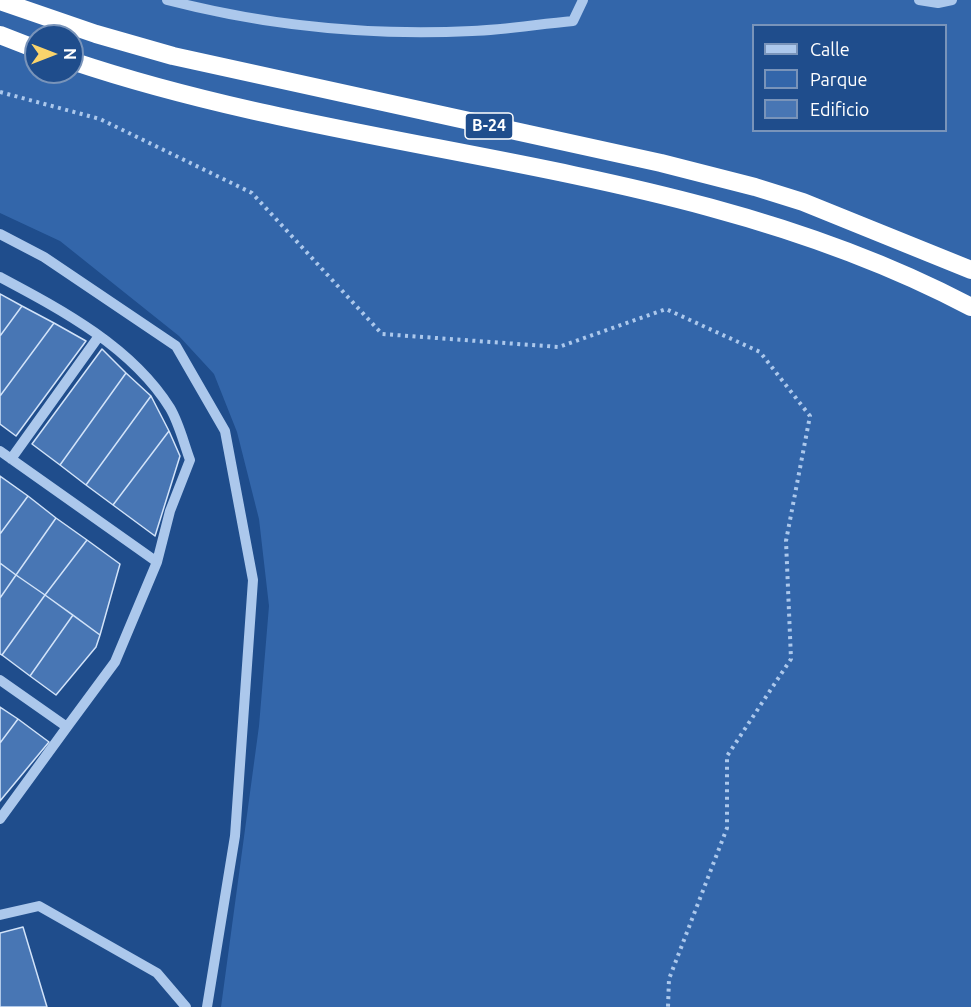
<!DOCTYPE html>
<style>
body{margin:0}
#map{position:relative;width:971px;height:1007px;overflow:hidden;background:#1f4d8c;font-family:Ubuntu,sans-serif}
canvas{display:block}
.legend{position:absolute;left:752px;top:24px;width:195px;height:108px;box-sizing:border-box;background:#1f4d8c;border:2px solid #7994ba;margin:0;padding:8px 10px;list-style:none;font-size:18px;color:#fff}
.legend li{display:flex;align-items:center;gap:12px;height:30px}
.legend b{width:30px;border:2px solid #7994ba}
.north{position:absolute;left:24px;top:24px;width:60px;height:60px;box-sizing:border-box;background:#1f4d8c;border:2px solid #7994ba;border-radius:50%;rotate:90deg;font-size:16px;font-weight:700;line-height:24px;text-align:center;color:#fff}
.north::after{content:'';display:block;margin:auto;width:21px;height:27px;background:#fad46c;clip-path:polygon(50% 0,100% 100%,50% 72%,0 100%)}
</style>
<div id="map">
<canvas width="971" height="1007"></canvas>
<ul class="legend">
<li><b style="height:8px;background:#acc8ec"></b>Calle</li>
<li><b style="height:16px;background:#36a"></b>Parque</li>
<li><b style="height:16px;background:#4876b4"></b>Edificio</li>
</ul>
<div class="north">N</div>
</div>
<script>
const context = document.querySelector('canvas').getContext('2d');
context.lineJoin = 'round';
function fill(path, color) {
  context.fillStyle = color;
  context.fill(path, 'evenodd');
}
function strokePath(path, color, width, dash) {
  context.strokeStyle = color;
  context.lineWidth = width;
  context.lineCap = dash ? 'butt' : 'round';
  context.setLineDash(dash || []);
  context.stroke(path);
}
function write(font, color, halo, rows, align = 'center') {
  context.font = font + ' Ubuntu,sans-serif';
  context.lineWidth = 6;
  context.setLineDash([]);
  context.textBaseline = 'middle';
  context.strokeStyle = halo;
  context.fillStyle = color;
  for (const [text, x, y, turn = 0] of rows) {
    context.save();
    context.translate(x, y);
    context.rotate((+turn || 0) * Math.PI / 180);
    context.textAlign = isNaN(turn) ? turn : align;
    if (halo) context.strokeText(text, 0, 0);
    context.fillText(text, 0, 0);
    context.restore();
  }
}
const green = new Path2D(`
 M 0,0 L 971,0 L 971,1007 L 221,1007 L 259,726 L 269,606 L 259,519 L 237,432 L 214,374 L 179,336 L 60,241 L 0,213 ZM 754,26 L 946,26 L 946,130 L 754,130 ZM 36,36 L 72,36 L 72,72 L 36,72 Z`);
const building = new Path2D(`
 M 0,294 L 22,306 L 0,336 Z
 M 22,306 L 54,323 L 0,396 L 0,336 Z
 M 54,323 L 86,341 L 16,436 L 0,424 L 0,396 Z
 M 102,349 L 126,373 L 60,465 L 32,444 Z
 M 126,373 L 151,396 L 86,485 L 60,465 Z
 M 151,396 L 169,431 L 113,505 L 86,485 Z
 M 169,431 L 180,456 L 155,536 L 113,505 Z
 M 0,476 L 28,496 L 0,534 Z
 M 28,496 L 56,518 L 16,575 L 0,563 L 0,534 Z
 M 56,518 L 87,540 L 45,595 L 16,575 Z
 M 87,540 L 120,564 L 100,635 L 45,595 Z
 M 0,563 L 16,575 L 0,598 Z
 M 16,575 L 45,595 L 2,655 L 0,654 L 0,598 Z
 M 45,595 L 73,615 L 30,676 L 2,655 Z
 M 73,615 L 100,635 L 96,647 L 56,695 L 30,676 Z
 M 0,707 L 18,719 L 0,743 Z
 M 18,719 L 49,742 L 0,801 L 0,743 Z
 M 23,927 L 47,1007 L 0,1007 L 0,933 Z`);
const path = new Path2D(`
 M 0,92 L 100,119 L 252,193 L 382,334 L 559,347 L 666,309 L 760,352 L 810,416 L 786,541 L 791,659 L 727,756 L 727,828 L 669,979 L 668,1007`);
const minor = new Path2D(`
 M 167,0 C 267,26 369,36 472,31 C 505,30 539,24 573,21 L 583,0
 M 919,0 L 938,3 L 952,0
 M 0,234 L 44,257 L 176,346 L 225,431 L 253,580 L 235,836 L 207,1007
 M 0,277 C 62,310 132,347 170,408 C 179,423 184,444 190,460 L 170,511 L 157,562
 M 0,451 L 157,562 L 115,662 L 67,727 L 0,680
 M 11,459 L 99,336
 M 0,819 L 67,727
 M 0,915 L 39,906 L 157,973 L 186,1007`);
const highway = new Path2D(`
 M 0,1 L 96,34 L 173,56 L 661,163 L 755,187 L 803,202 L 971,270
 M 0,35 L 36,49
 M 72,61 C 367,160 692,159 971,307`);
const shields = [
 [489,126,48]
];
const shieldNames = [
 ["B-24",489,126]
];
fill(green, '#36a');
fill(building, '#4876b4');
strokePath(building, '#d2e3f9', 1.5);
strokePath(path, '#acc8ec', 4, [3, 4.5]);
strokePath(minor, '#acc8ec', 10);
strokePath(highway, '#fff', 18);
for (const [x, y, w] of shields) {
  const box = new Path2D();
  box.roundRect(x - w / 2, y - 13, w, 26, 4.5);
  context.fillStyle = '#1f4d8c';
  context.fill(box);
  strokePath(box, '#fff', 1.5);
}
write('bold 16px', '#fff', null, shieldNames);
</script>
